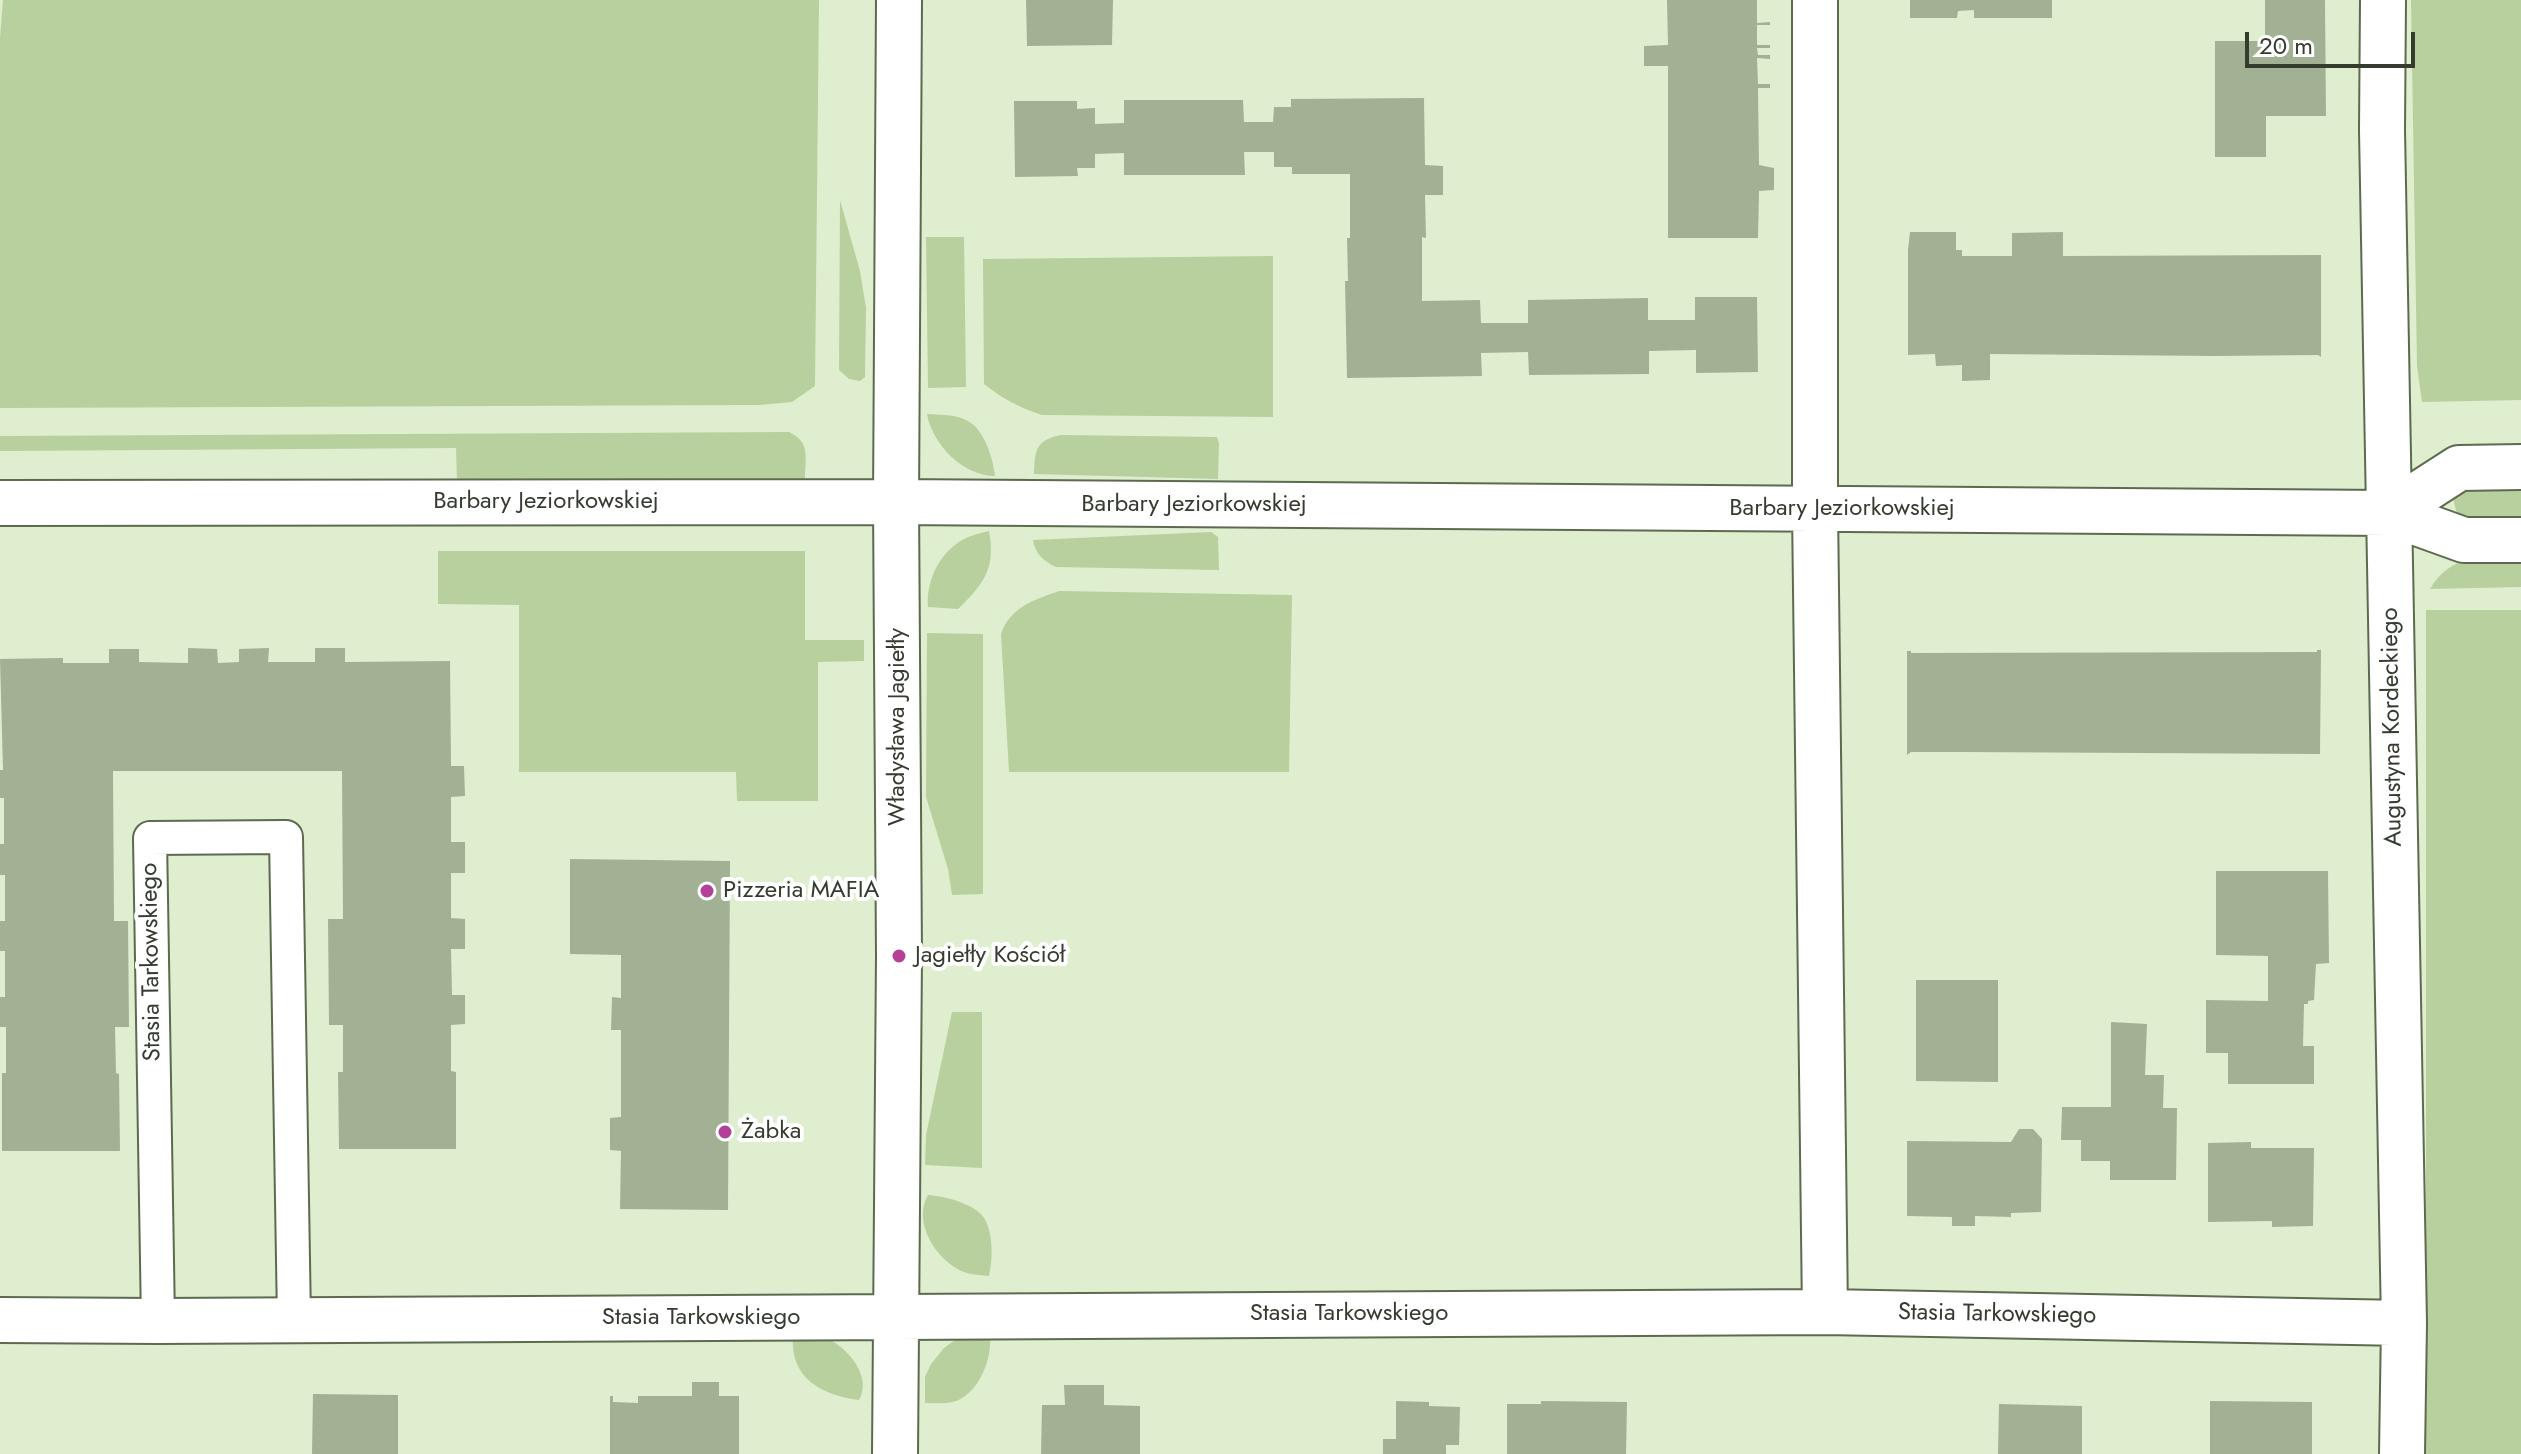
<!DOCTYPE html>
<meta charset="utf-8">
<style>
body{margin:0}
#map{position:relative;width:2521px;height:1454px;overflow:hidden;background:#dfeecf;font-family:Jost,sans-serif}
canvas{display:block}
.scale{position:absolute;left:2245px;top:32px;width:170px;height:36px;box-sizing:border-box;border:4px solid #353b2f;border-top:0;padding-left:10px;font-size:24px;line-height:28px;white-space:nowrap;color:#353b2f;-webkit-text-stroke:6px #fff;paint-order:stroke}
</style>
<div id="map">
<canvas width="2521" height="1454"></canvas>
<div class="scale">20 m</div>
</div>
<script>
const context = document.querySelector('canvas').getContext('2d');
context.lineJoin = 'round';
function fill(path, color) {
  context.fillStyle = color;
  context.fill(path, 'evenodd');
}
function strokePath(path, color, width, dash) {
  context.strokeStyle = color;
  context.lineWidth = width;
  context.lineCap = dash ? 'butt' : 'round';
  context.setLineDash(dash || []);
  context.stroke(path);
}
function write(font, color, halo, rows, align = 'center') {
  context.font = font + ' Jost,sans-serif';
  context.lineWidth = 8;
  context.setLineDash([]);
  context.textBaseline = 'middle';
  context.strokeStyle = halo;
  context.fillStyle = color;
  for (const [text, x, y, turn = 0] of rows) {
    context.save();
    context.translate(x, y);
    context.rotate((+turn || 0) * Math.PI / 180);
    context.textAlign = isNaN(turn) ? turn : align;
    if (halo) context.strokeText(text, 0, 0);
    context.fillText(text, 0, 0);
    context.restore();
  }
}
const green = new Path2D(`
 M 3,0 L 819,0 L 815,386 L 792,402 L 759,405 L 0,408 L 0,38 Z
 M 2411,0 L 2521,0 L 2521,400 L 2422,402 L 2417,366 Z
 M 840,200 L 860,271 L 866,308 L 865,377 L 860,381 L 849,379 L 839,370 Z
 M 926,237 L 964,237 L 966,387 L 928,388 Z
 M 1273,256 L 1273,417 L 1042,415 C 1020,408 1003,399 984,384 L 983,259 Z
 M 927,414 C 940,415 954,414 966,420 C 984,428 993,458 995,476 C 963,476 932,444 927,414 Z
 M 789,432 C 811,442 805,458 805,479 L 457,481 L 456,448 L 0,451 L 0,436 Z
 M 1061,435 L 1217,437 L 1219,443 L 1218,479 L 1034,474 C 1035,451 1035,440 1061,435 Z
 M 2521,482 L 2521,524 L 2458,518 L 2453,498 L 2457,491 Z
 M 989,531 C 996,568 984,584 958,609 L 928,607 C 926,580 940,552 964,539 C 972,535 981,533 989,531 Z
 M 1211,532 L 1218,537 L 1219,570 L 1056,567 C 1043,561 1035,553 1033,540 Z
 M 438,551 L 805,551 L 805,640 L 864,640 L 864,661 L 818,662 L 818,801 L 737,801 L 736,772 L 519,772 L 519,605 L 438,604 Z
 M 2470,558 L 2521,558 L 2521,587 L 2430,589 C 2440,572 2452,564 2470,558 Z
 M 1059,591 L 1292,595 L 1289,772 L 1009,772 L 1001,634 C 1010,607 1034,600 1059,591 Z
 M 2426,610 L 2521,610 L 2521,1454 L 2426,1454 Z
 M 927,633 L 983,634 L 983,894 L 952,895 L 948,869 L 926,797 Z
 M 952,1012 L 982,1012 L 982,1168 L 925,1165 L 926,1135 Z
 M 928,1195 C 944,1196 970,1203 981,1214 C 994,1228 993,1259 989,1276 C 981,1275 972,1275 964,1272 C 937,1261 912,1223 928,1195 Z
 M 793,1334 C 802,1335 812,1334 820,1336 C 844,1342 874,1376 859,1400 C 821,1395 789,1378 793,1334 Z
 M 990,1336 C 992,1357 981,1387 962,1398 C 952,1405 936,1403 925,1403 L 925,1377 L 931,1364 L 944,1348 L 959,1337 Z`);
const building = new Path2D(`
 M 1026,0 L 1113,0 L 1112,45 L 1027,46 Z
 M 1667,0 L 1757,0 L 1757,23 L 1770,22 L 1770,25 L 1757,25 L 1757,45 L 1770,45 L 1770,48 L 1757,48 L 1758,55 L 1770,55 L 1770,59 L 1757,58 L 1758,84 L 1770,84 L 1770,88 L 1758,88 L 1759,165 L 1774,168 L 1774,190 L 1759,191 L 1758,238 L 1668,238 L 1668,66 L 1644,66 L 1644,46 L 1668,45 Z
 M 1910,0 L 2052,0 L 2052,18 L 1974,18 L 1974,10 L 1958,11 L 1957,18 L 1910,18 Z
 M 2265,0 L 2325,0 L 2326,116 L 2266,116 L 2266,157 L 2215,157 L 2215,41 L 2265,41 Z
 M 1424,98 L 1425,165 L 1443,166 L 1443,195 L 1425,195 L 1426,238 L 1422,237 L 1422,301 L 1480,300 L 1481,323 L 1528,323 L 1528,300 L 1648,298 L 1648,320 L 1695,320 L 1695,297 L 1757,297 L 1758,372 L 1696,373 L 1696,350 L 1649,351 L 1649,374 L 1529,375 L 1528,352 L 1481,353 L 1482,376 L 1347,378 L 1345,281 L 1348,281 L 1347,238 L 1350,238 L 1350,174 L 1292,174 L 1292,167 L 1274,167 L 1274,152 L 1244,152 L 1245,175 L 1124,175 L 1124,153 L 1095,154 L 1095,168 L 1077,168 L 1078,176 L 1015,177 L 1014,101 L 1077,101 L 1077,109 L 1095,108 L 1095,124 L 1124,123 L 1124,100 L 1243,100 L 1244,122 L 1273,122 L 1274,107 L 1291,107 L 1291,99 Z
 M 1910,232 L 1956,232 L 1956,250 L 1962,250 L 1962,256 L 2012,256 L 2012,233 L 2063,232 L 2063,256 L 2321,255 L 2321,357 L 2318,355 L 2215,356 L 1990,354 L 1990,380 L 1962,381 L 1962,365 L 1936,366 L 1935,354 L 1908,355 L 1908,250 Z
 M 188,648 L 217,649 L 218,663 L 239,662 L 239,649 L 269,648 L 268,662 L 315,662 L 315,648 L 345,648 L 345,662 L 450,661 L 451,766 L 464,766 L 465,796 L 451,797 L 451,842 L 465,842 L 465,873 L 451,873 L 451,918 L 465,919 L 465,949 L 451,949 L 452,995 L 465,995 L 465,1024 L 451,1025 L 451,1071 L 456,1072 L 456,1149 L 339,1149 L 338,1072 L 343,1072 L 343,1025 L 329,1025 L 328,919 L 343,919 L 342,771 L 113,771 L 114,921 L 128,921 L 129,1027 L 115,1027 L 116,1073 L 119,1074 L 120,1151 L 2,1151 L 2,1073 L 6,1073 L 6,1027 L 0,1027 L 0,997 L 5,997 L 5,951 L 0,951 L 0,921 L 5,921 L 5,875 L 0,875 L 0,844 L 4,844 L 4,798 L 0,798 L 0,770 L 3,770 L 0,659 L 63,658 L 63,663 L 109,663 L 109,649 L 139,649 L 139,662 L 188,663 Z
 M 2317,650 L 2321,650 L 2320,754 L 1963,752 L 1911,752 L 1907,755 L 1907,651 L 1911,651 L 1911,653 L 2317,652 Z
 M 570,859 L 730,861 L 728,1210 L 620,1209 L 621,1151 L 610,1150 L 610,1118 L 621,1117 L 621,1030 L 611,1030 L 612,997 L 621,998 L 621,955 L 570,954 Z
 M 2216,871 L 2328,871 L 2329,963 L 2316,964 L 2314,1000 L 2308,1001 L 2308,1004 L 2304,1004 L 2303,1046 L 2314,1046 L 2314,1084 L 2228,1084 L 2228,1053 L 2206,1053 L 2206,1000 L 2268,1001 L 2268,956 L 2216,955 Z
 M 1916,980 L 1998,980 L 1998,1082 L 1916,1081 Z
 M 2111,1022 L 2147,1024 L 2145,1075 L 2164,1075 L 2163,1108 L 2177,1108 L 2176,1180 L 2110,1180 L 2110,1161 L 2081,1161 L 2081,1140 L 2061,1140 L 2062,1107 L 2111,1107 Z
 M 2019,1129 L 2033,1129 L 2042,1139 L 2041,1212 L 2011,1213 L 2011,1217 L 1975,1216 L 1975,1226 L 1952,1226 L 1952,1217 L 1907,1216 L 1907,1141 L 2011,1142 Z
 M 2251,1142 L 2251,1148 L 2314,1148 L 2313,1226 L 2272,1227 L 2272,1221 L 2208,1222 L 2208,1143 Z
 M 692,1382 L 719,1382 L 719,1396 L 739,1396 L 739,1454 L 610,1454 L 610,1396 L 613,1396 L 613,1402 L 638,1403 L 638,1396 L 692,1396 Z
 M 1064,1385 L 1104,1385 L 1104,1405 L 1140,1406 L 1140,1454 L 1041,1454 L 1042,1405 L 1065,1405 Z
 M 313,1394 L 398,1395 L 398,1454 L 312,1454 Z
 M 1396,1401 L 1429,1402 L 1429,1406 L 1460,1407 L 1459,1445 L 1446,1445 L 1446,1454 L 1383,1454 L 1383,1439 L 1396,1439 Z
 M 1541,1401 L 1627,1402 L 1626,1454 L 1507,1454 L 1507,1404 L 1541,1404 Z
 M 2210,1401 L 2312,1402 L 2312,1454 L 2210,1454 Z
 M 1999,1404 L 2082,1406 L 2082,1454 L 1998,1454 Z`);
const lane = new Path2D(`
 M 158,1321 L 150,838 L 286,837 L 294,1320`);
const street = new Path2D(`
 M 1815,0 L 1815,509 L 1825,1312
 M 2383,0 L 2382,130 L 2404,1323 L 2402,1454
 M 0,503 L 896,502 L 2389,513 L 2464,540 L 2521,540
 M 2389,513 L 2459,468 L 2521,467
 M 0,1320 L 158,1321 L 1825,1312 L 2404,1323
 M 895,1454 L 899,956 L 896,502 L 899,0`);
const markers = [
 [707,891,8,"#b44098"],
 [899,956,8,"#b44098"],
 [725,1132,8,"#b44098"]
];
const streetNames = [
 ["Barbary Jeziorkowskiej",546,502],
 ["Barbary Jeziorkowskiej",1194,505],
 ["Barbary Jeziorkowskiej",1842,509],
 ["Władysława Jagiełły",898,727,-90],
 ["Augustyna Kordeckiego",2393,727,-91],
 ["Stasia Tarkowskiego",152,962,-91],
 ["Stasia Tarkowskiego",1349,1314],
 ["Stasia Tarkowskiego",1997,1315,1],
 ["Stasia Tarkowskiego",701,1318]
];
const poiNames = [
 ["Pizzeria MAFIA",723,891],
 ["Jagiełły Kościół",915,956],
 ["Żabka",741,1132]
];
fill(green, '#b8d09d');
fill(building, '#a2b194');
strokePath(lane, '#5d6a4f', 36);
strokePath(street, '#5d6a4f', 48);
strokePath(lane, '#fff', 32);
strokePath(street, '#fff', 44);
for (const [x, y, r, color] of markers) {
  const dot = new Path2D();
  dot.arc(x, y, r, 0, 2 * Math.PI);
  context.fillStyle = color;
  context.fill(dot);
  strokePath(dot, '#fff', 3);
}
write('24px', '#353b2f', '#fff', streetNames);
write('24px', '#353b2f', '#fff', poiNames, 'left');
</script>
